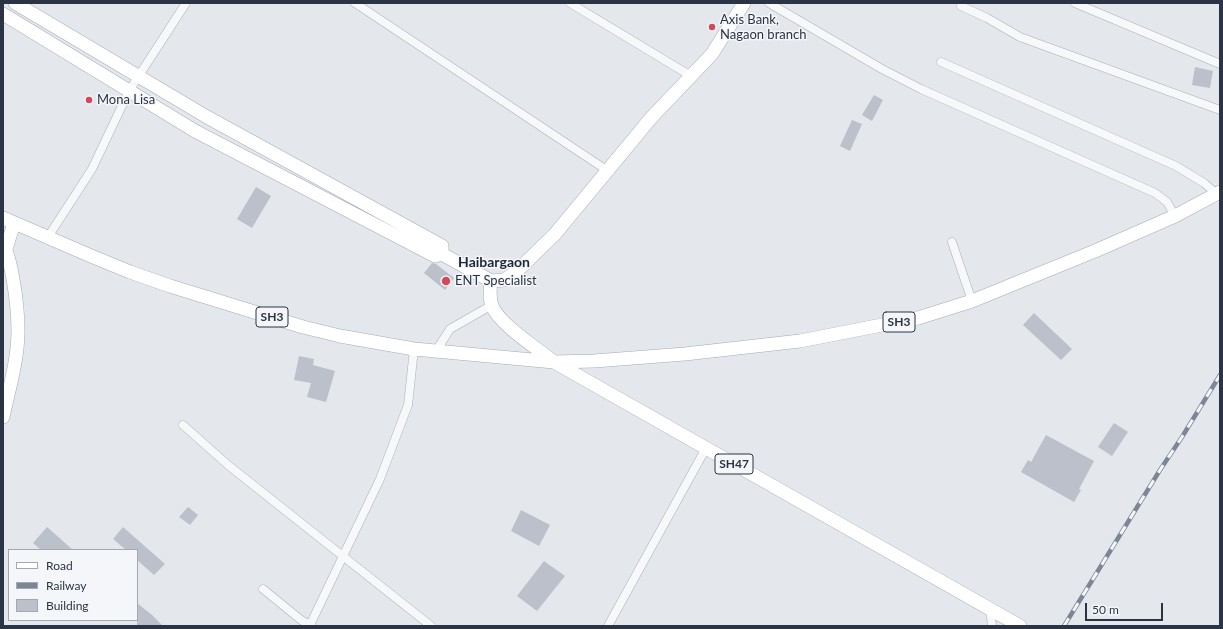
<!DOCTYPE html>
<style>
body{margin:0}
#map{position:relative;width:1223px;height:629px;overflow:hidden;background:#e4e7ec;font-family:Lato,sans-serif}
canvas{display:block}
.frame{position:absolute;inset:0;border:4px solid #2b3445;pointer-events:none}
.legend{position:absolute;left:8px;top:549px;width:130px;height:72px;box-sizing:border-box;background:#f4f6f9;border:1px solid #a4a8b1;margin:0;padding:5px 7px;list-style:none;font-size:12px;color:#2b3445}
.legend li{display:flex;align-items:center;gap:8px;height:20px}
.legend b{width:20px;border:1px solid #a4a8b1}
.scale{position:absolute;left:1085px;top:603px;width:78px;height:18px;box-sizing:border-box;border:2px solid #2b3445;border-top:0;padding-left:5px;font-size:12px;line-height:14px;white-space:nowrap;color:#2b3445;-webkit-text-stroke:3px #f4f6f9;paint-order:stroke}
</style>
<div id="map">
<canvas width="1223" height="629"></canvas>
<div class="frame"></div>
<ul class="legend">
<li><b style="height:5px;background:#fff"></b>Road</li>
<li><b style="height:5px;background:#7d8696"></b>Railway</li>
<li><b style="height:11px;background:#bbc0ca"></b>Building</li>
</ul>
<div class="scale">50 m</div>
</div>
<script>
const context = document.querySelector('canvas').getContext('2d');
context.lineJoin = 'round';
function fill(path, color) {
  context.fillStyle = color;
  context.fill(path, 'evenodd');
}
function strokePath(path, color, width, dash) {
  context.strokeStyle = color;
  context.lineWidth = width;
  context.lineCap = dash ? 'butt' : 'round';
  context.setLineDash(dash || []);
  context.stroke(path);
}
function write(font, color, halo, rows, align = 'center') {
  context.font = font + ' Lato,sans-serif';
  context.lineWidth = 3;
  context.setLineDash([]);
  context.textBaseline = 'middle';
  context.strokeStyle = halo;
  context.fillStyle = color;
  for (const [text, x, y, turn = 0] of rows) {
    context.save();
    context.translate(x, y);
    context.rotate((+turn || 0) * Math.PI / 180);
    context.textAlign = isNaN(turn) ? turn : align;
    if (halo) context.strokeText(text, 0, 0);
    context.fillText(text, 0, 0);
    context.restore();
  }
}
const building = new Path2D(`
 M 1195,67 L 1213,71 L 1210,88 L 1192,85 Z
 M 874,95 L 883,100 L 872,121 L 862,115 Z
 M 852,120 L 862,124 L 850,151 L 840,146 Z
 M 256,187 L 271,196 L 252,228 L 237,219 Z
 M 432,263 L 436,264 L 454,278 L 445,290 L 424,273 Z
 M 1034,313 L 1072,349 L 1061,360 L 1023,325 Z
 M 299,356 L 314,359 L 313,365 L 335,371 L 326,402 L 307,397 L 311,383 L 294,380 Z
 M 1114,423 L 1128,432 L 1112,456 L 1098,447 Z
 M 1046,435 L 1094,461 L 1079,489 L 1081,490 L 1074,502 L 1021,472 L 1028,460 L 1031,462 Z
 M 188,507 L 198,515 L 190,525 L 179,517 Z
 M 521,510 L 550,525 L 539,546 L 511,531 Z
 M 47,527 L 73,550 L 41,550 L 33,543 Z
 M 123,527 L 165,564 L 154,575 L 137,560 L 137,550 L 126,550 L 113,539 Z
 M 544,561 L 565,576 L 537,611 L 517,596 Z
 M 137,603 L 152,615 L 163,626 L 137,626 Z`);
const minor = new Path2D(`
 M 355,3 L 608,171
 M 570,3 L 691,76
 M 769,3 L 882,69 L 921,89 L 1155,193 L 1167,202 L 1175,216
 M 1075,3 L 1220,64
 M 961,6 L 987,18 L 1020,37 L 1220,110
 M 941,62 L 1176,166 L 1204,183 L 1217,194
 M 48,237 L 92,169 L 129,91 L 186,3
 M 952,242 L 972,301
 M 436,351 L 450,329 L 492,305
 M 183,425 L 228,465 L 431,626
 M 263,589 L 301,620 L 310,625
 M 990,609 L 992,626
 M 311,626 L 310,625 L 380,479 L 408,405 L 414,349
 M 608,626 L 706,448`);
const primary = new Path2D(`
 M 15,3 L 207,117 L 442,246 L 442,254
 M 3,14 L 195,131 L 435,256 L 442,254 L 491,281 L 504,280 L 516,272 L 555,234 L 651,118 L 712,54 L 744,3
 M 3,218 L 91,256 L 130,272 L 170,286 L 303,327 L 340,336 L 414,349 L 554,362 L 594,361 L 685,354 L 800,341 L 918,318 L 972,301 L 1095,251 L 1175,216 L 1220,192
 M 3,243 C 8,254 11,267 13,279 C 16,296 18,314 18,331 C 18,360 9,389 3,417
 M 6,249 L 14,223
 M 491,281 C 490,289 489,298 492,306 C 500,325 537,348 554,362 L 1020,626`);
const rail = new Path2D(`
 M 1064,626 L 1160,470 L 1182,437 L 1220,375`);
const markers = [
 [712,27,4,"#d1495b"],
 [89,100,4,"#d1495b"],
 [446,281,5,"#d1495b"]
];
const shields = [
 [272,317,32],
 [899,322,32],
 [734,464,38]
];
const shieldNames = [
 ["SH3",272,317],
 ["SH3",899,322],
 ["SH47",734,464]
];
const poiNames = [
 ["Axis Bank,",720,20],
 ["Nagaon branch",720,35],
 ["Mona Lisa",97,100],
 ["ENT Specialist",455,281]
];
const neighbourhoodNames = [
 ["Haibargaon",494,262]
];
fill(building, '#bbc0ca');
strokePath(minor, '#a9aeb7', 9);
strokePath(primary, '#a3abb8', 14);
strokePath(minor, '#f7f8fa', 8);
strokePath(primary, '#fff', 13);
strokePath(rail, '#7d8696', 4.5);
strokePath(rail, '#f4f6f9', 3, [9]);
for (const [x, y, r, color] of markers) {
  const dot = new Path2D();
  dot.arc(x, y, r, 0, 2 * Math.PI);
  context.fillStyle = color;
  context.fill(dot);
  strokePath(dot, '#f4f6f9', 1.5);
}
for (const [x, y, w] of shields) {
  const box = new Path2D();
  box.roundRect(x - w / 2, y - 10, w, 20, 3);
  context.fillStyle = '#f4f6f9';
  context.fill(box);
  strokePath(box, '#2b3445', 1);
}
write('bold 12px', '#2b3445', null, shieldNames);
write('13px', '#2b3445', '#f4f6f9', poiNames, 'left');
write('bold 14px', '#1d2536', '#f4f6f9', neighbourhoodNames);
</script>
